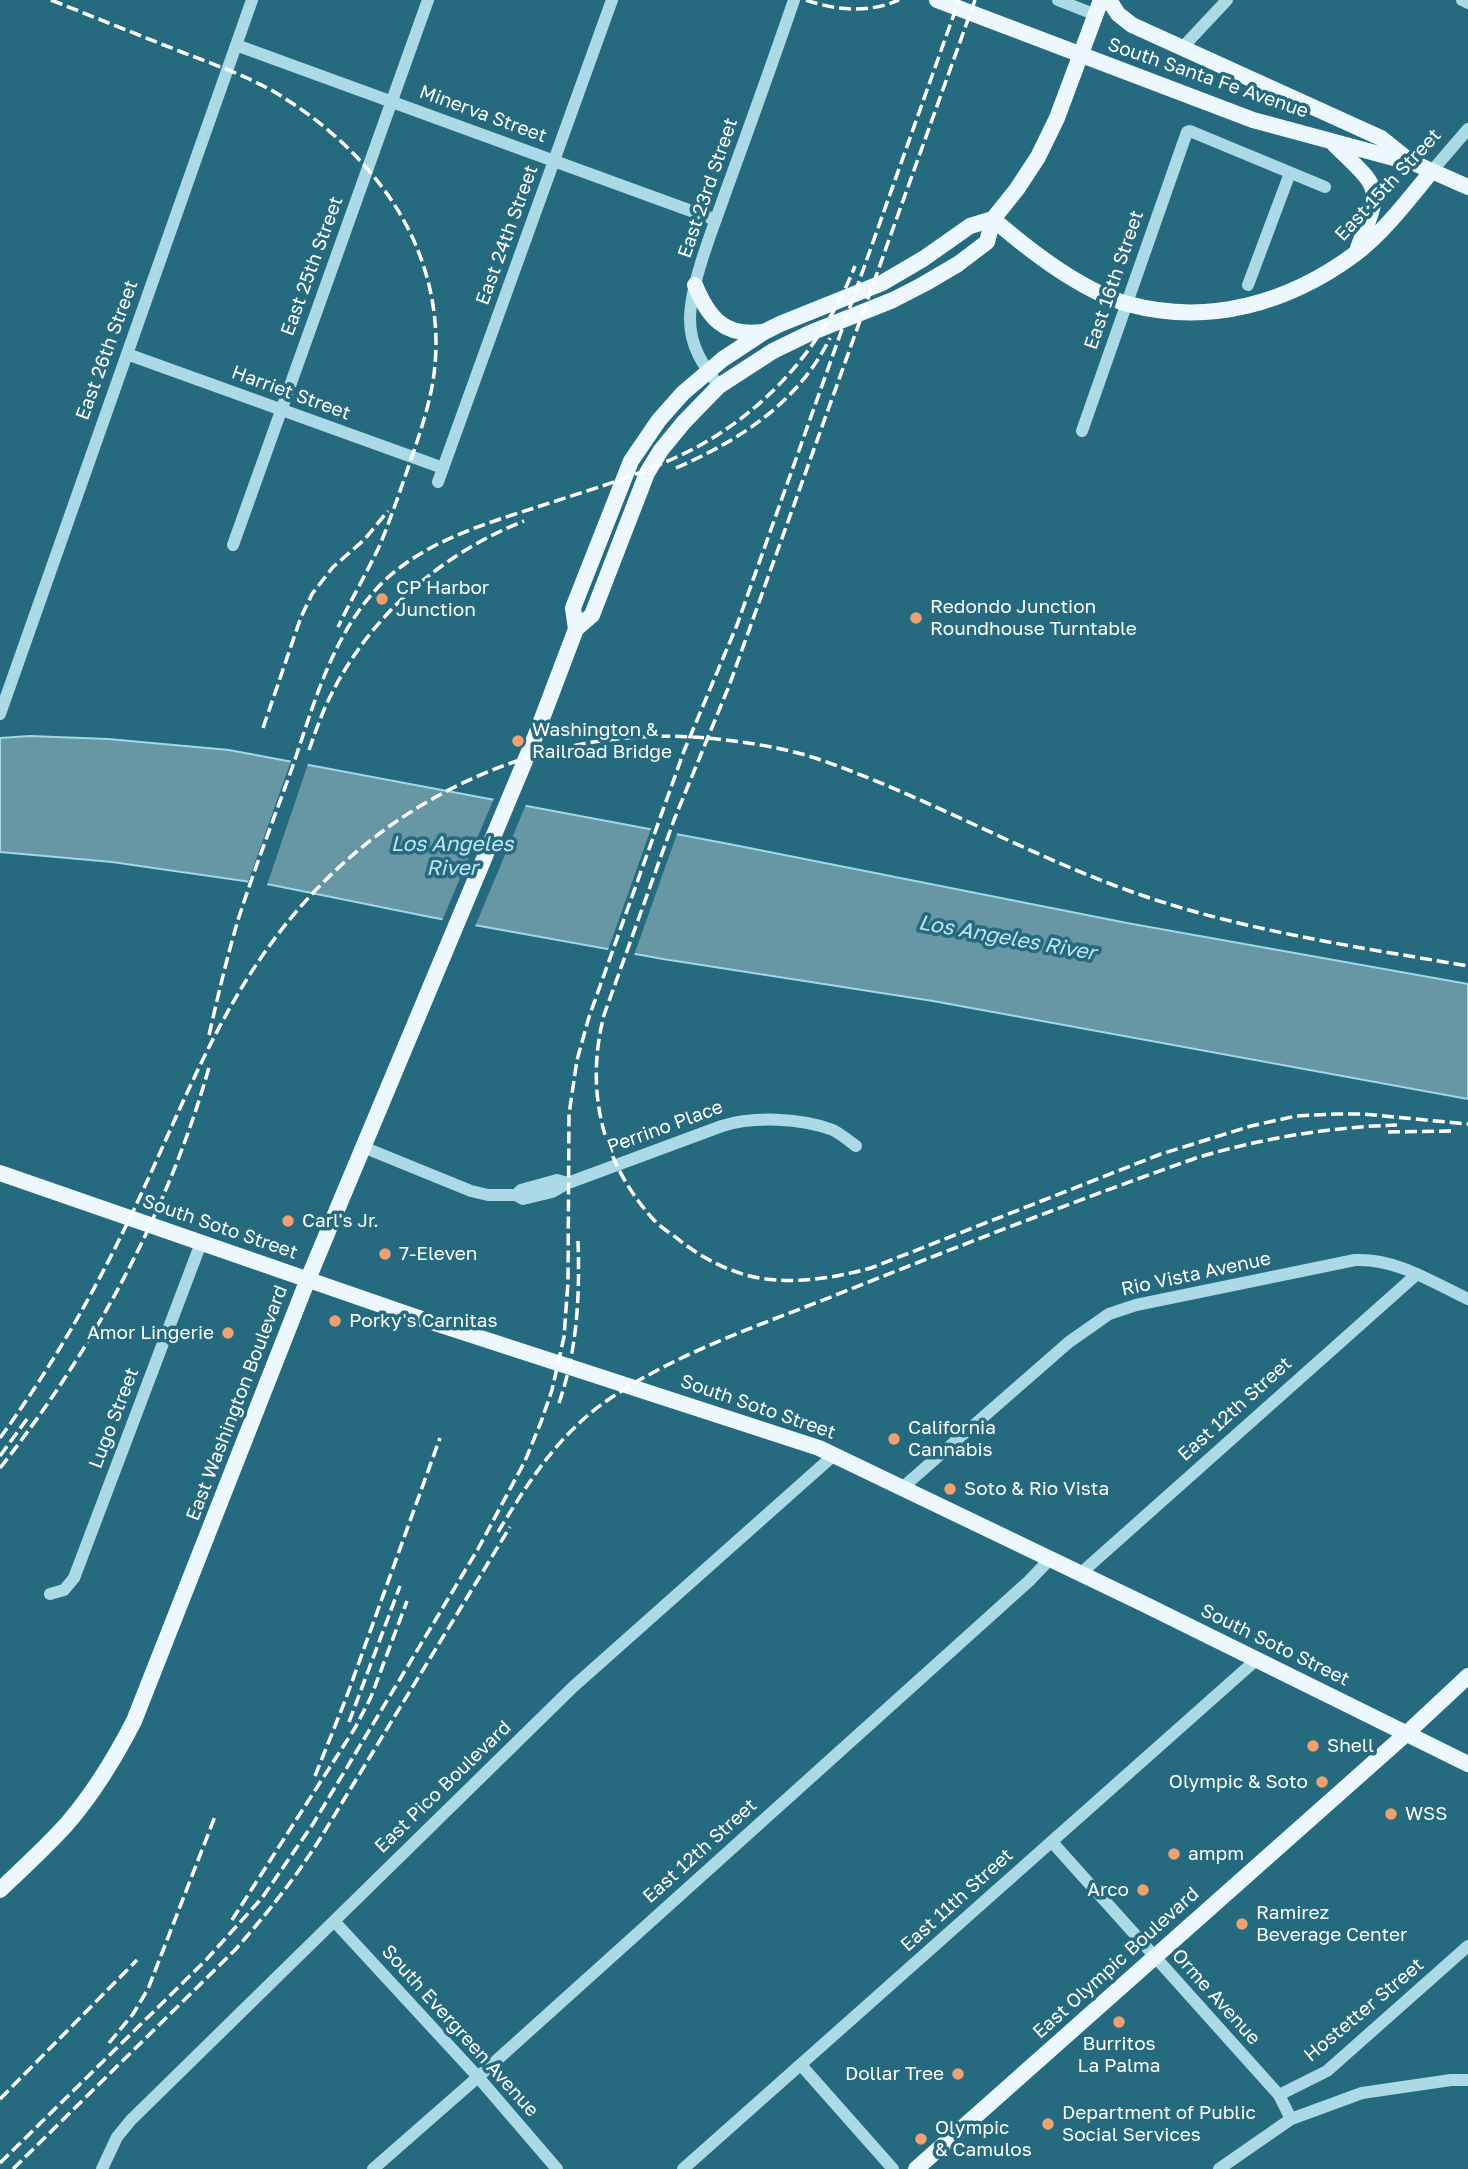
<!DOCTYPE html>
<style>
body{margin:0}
canvas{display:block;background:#256a7f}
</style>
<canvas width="1468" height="2169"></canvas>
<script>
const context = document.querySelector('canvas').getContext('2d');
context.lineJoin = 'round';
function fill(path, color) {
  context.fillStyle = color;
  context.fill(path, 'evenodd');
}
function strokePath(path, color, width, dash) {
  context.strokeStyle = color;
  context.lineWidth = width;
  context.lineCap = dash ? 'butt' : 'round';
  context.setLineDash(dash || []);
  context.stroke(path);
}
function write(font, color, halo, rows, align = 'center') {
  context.font = font + ' "Golos Text",sans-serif';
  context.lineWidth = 7;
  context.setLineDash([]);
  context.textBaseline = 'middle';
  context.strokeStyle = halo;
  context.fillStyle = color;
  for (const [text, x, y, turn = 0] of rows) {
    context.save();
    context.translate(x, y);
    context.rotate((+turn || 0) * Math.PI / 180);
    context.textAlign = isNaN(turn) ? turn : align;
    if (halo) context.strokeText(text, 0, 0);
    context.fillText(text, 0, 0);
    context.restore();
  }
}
const water = new Path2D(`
 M 30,736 L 108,739 L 229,750 L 729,844 L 1127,923 L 1468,984 L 1468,1099 L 933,1001 L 663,959 L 430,917 L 272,885 L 112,862 L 0,852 L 0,738 Z`);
const pier = new Path2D(`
 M 292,758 L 309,761 L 266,888 L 247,885 Z
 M 495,796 L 527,802 L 474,929 L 441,923 Z
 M 652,826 L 678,831 L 633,958 L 607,953 Z`);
const minor = new Path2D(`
 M 1058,0 L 1096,15
 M 1462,0 L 1468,3
 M 236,45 L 716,220
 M 1182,48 L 1227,0
 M 1431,172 L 1468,129
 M 1248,285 L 1290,173
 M 127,354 L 443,468
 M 719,386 C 703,365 690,347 690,319 C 690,284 714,226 726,191 C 749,128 772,64 794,0
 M 1082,431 L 1187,132 L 1190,131 L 1325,187
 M 438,482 L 612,0
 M 233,545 L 428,0
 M 0,714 L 252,0
 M 363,1147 L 471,1191 L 488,1195 L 516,1195 L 523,1199 L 552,1192 L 568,1183 L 722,1126 C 753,1116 801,1118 833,1130 C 841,1134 849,1141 856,1146
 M 516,1195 L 521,1190 L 557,1180 L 568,1183
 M 902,1488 L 1069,1342 L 1109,1314 L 1136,1305 L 1355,1260 C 1396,1258 1432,1282 1468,1299
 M 1080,1574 L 1417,1274
 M 50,1594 L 64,1590 L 74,1578 L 201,1243
 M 1052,1842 L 1279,2095 L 1291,2119
 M 334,1921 L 478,2077 L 557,2169
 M 801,2065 L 893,2169
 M 1279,2095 L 1327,2071 L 1468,1946
 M 102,2169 L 117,2137 L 131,2120 L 573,1687 L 834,1455
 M 373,2169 L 478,2077 L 1029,1581 L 1050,1559
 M 683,2169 L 1256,1660
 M 1219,2169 L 1291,2119 L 1362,2093 L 1451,2080 L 1468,2080`);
const major = new Path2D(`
 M 937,0 L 1253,120 L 1416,164 L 1468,187
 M 1109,0 L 1118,14 L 1132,25 L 1381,138 L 1406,158
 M 1333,143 C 1381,191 1383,183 1358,248
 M 993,219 C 1030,251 1081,291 1128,304 C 1209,326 1289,303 1355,254 C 1383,233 1409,199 1431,172
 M 695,285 C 708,317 724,337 762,332
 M 576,629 L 592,615 L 647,473 L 661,450 L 684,422 L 719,386 L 773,351 L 810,333 L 893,300 L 924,284 L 958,264 L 987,242 L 993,219 L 1017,189 L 1038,157 L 1057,118 L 1101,0
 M 0,1173 L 410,1315 L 819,1448 L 1144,1604 L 1468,1764
 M 0,1890 C 22,1869 45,1848 66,1825 C 93,1794 115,1758 134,1721 L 308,1279 L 535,737 L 576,629 L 573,608 L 631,461 L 659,420 L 683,393 L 723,359 L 764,332 L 780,324 L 882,283 L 923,259 L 970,226 L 993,219
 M 916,2169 L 1407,1733 L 1468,1676`);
const rail = new Path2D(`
 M 51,0 C 94,17 136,34 179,51 C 210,63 242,74 271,90 C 314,115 353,148 382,187 C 424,242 444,312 433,381 C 428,411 418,439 408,468 C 399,494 390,521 379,547 C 366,574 351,600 338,627
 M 806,0 C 837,11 869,13 899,0
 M 975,0 L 729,686 L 674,820 L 604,1015 C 585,1089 601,1161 653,1219 C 660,1227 670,1233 678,1239 C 700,1257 727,1271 754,1277 C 794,1285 833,1278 871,1268 L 1161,1154 L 1251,1126 L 1296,1116 L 1336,1114 L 1363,1114 L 1468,1124
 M 676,468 C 740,440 798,403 830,338
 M 263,728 L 301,617 L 312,594 L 333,567 L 364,540 L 388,511
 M 309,750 C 316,730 323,710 333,691 C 373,613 443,553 524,521
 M 209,1035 C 218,996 227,957 238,920 C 254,870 273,821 291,771 C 314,705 331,635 382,583 C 423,543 478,526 531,509 C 580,493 632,478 679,456 C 761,418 822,349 855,266
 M 1388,1132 L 1451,1131
 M 559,1403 C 577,1351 580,1297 578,1241
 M 0,1438 C 54,1364 98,1286 137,1203 C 178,1116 213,1023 270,945 C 375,800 547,717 726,740 C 757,744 789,749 818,759 C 928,797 1029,856 1138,894 C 1245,931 1357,947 1468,966
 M 0,1456 L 27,1419
 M 0,1468 C 94,1349 169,1210 210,1064
 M 498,1532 C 527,1484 558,1435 605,1402 C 675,1353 758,1326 836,1295 C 956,1247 1077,1200 1199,1157 C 1264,1138 1329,1127 1397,1125
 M 349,1722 L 400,1586
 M 315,1776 L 345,1701 L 440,1438
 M 232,1920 L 355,1728 L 371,1697 L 407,1601
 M 109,2043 L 133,2014 L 148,1989 L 216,1814
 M 0,2099 L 137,1960
 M 0,2163 L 206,1960 L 262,1898 L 313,1824 L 478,1549 L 525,1461 L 541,1422 L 552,1390 L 564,1337 L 568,1282 L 569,1114 L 577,1060 L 589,1017 L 684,751 L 737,625 L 959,0
 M 13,2169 L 234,1951 C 267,1914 297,1876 323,1834 L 510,1527`);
const markers = [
 [382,599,7,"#efa170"],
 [916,618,7,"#efa170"],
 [518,741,7,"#efa170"],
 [288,1221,7,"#efa170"],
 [385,1254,7,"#efa170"],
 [335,1321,7,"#efa170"],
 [228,1333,7,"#efa170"],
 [894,1439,7,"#efa170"],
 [950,1489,7,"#efa170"],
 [1313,1746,7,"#efa170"],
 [1322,1782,7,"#efa170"],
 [1391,1814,7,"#efa170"],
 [1174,1854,7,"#efa170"],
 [1143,1890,7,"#efa170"],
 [1242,1924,7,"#efa170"],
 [1119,2022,7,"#efa170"],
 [958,2074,7,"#efa170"],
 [1048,2124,7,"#efa170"],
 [921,2139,7,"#efa170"]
];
const streetNames = [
 ["South Santa Fe Avenue",1208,78,19],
 ["Minerva Street",483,114,20],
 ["East 15th Street",1388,185,-47],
 ["East 23rd Street",708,188,-71],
 ["East 24th Street",507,235,-70],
 ["East 25th Street",312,266,-70],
 ["East 16th Street",1114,280,-71],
 ["East 26th Street",107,350,-70],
 ["Harriet Street",291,393,20],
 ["Perrino Place",665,1127,-20],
 ["South Soto Street",220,1227,19],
 ["Rio Vista Avenue",1196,1274,-12],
 ["East Washington Boulevard",237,1403,-69],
 ["South Soto Street",758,1407,19],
 ["East 12th Street",1235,1409,-42],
 ["Lugo Street",114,1418,-69],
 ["South Soto Street",1275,1645,26],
 ["East Pico Boulevard",443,1787,-44],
 ["East 12th Street",700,1851,-42],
 ["East 11th Street",957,1900,-42],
 ["East Olympic Boulevard",1116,1963,-42],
 ["Orme Avenue",1216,1997,48],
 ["Hostetter Street",1364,2010,-40],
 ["South Evergreen Avenue",460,2031,48]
];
const poiNames = [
 ["CP Harbor",396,588],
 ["Junction",396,610],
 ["Redondo Junction",930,607],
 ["Roundhouse Turntable",930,629],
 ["Washington &",532,730],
 ["Railroad Bridge",532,752],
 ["Carl's Jr.",302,1221],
 ["7-Eleven",399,1254],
 ["Porky's Carnitas",349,1321],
 ["Amor Lingerie",214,1333,"right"],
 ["California",908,1428],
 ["Cannabis",908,1450],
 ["Soto & Rio Vista",964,1489],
 ["Shell",1327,1746],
 ["Olympic & Soto",1308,1782,"right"],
 ["WSS",1405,1814],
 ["ampm",1188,1854],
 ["Arco",1129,1890,"right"],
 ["Ramirez",1256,1913],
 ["Beverage Center",1256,1935],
 ["Burritos",1119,2044,"center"],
 ["La Palma",1119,2066,"center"],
 ["Dollar Tree",944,2074,"right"],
 ["Department of Public",1062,2113],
 ["Social Services",1062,2135],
 ["Olympic",935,2128],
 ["& Camulos",935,2150]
];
const waterNames = [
 ["Los Angeles",452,844],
 ["River",452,868],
 ["Los Angeles River",1007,938,10]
];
fill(water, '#6796a5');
strokePath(water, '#a0d8e6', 2);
fill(pier, '#256a7f');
strokePath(minor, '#abd9e6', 12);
strokePath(major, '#ecf8fd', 16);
strokePath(rail, '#fff', 3.5, [12, 5]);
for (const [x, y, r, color] of markers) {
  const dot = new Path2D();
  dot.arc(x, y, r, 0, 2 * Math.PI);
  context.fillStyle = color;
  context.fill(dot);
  strokePath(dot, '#256a7f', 2.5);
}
write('19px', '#fff', '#256a7f', streetNames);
write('19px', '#fff', '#256a7f', poiNames, 'left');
write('italic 21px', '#bee5ef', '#256a7f', waterNames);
</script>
